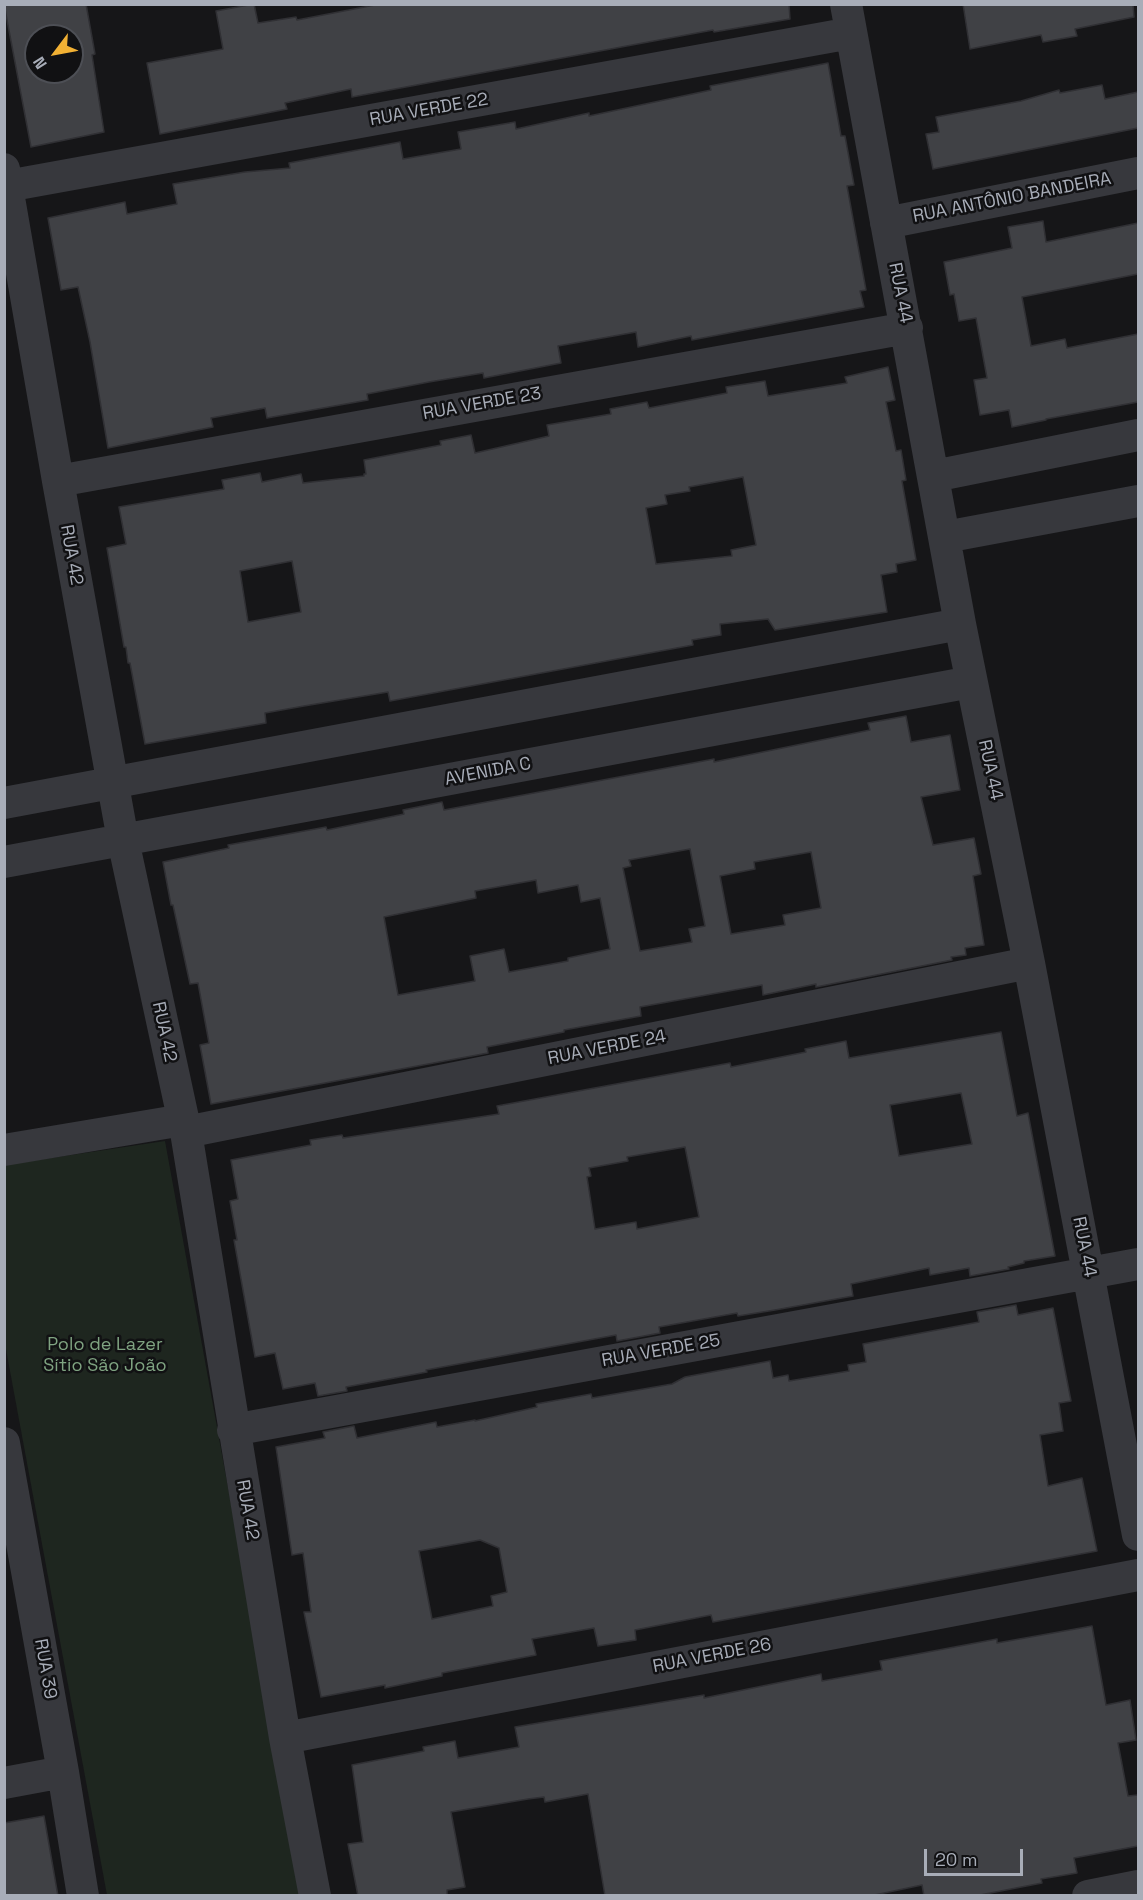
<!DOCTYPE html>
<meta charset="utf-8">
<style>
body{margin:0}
#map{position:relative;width:1143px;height:1900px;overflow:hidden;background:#161618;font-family:"Space Grotesk",sans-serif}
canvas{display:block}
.frame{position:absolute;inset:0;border:6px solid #a8adb8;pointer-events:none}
.north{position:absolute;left:24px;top:24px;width:60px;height:60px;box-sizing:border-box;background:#111113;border:2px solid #4d4f55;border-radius:50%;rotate:238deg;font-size:16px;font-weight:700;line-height:24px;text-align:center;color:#a8adb8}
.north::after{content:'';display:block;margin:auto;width:21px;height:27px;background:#f2b134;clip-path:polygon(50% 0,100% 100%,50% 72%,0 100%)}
.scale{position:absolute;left:924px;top:1849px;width:99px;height:27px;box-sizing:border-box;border:3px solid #a8adb8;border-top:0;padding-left:8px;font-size:18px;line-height:21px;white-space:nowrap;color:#a8adb8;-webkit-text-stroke:4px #111113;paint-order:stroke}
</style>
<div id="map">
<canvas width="1143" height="1900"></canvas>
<div class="frame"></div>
<div class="north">N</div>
<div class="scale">20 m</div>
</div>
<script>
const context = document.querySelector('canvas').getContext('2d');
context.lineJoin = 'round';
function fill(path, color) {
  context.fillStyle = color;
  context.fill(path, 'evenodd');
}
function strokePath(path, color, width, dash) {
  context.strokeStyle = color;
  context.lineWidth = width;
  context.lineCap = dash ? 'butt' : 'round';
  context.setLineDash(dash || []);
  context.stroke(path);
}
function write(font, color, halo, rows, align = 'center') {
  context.font = font + ' "Space Grotesk",sans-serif';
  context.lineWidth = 5;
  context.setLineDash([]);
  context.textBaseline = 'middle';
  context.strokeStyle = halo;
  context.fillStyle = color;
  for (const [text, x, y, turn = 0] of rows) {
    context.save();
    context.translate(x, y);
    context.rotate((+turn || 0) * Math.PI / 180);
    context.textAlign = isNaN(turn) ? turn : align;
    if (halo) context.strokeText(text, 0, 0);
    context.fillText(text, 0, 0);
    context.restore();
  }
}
const green = new Path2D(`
 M 165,1141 L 302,1895 L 107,1895 L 5,1344 L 4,1165 Z`);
const building = new Path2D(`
 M 4,4 L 86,4 L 95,54 L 92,55 L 104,132 L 31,147 ZM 36,36 L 72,36 L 72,72 L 36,72 Z
 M 254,4 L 258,23 L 296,17 L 297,20 L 380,4 L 789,4 L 790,19 L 714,32 L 713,30 L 352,97 L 351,89 L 285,103 L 287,109 L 160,134 L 147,63 L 223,49 L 216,11 Z
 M 963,4 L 1133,4 L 1134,17 L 1075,29 L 1077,36 L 1043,42 L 1041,35 L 970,49 Z
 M 828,63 L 841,136 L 845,136 L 854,185 L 847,186 L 866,290 L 860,291 L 864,307 L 692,340 L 691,336 L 638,347 L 636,332 L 558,346 L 561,363 L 484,378 L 483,373 L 429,382 L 367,394 L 368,400 L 267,418 L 265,408 L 211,418 L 213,427 L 108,448 L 90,342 L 78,287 L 61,290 L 48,218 L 125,202 L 127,214 L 177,204 L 173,184 L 245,172 L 290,168 L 289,163 L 400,142 L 403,159 L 461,149 L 458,132 L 515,122 L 516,129 L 589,113 L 589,116 L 711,90 L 710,86 Z
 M 1102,85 L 1105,99 L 1138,92 L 1138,128 L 933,169 L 926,134 L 939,132 L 936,117 L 1021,101 L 1059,90 L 1060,93 Z
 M 1043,221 L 1046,242 L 1138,223 L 1138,274 L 1022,297 L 1031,346 L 1065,339 L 1067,348 L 1138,334 L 1138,402 L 1046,419 L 1046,420 L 1012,427 L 1009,410 L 980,415 L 974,380 L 987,378 L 976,318 L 959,321 L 954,294 L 950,295 L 944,262 L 1012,248 L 1008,227 Z
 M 888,367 L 895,400 L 886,402 L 896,451 L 901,450 L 906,480 L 902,481 L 916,560 L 896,564 L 897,572 L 881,575 L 887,612 L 775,630 L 768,619 L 720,624 L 721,635 L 692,640 L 693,645 L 390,701 L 388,692 L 304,706 L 265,713 L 266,723 L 145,744 L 130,663 L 128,663 L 126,647 L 124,647 L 107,548 L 126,544 L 119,507 L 224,489 L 222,480 L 260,473 L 262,482 L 301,474 L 303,483 L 364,476 L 364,474 L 366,474 L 364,460 L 441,445 L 440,441 L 471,435 L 475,453 L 549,436 L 547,425 L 611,414 L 610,409 L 647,402 L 649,408 L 727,393 L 726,387 L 765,381 L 768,396 L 847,383 L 845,377 ZM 743,477 L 756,545 L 731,550 L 732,556 L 656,564 L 646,508 L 667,504 L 665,495 L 690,491 L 689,487 ZM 292,561 L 301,612 L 248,622 L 240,571 Z
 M 906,716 L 911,742 L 950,735 L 960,790 L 921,797 L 933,845 L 974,838 L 981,874 L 973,876 L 984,945 L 965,948 L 966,955 L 951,957 L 952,960 L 816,987 L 816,984 L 763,995 L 762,985 L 640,1007 L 641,1016 L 564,1030 L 564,1032 L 487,1047 L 488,1053 L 211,1104 L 200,1045 L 209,1043 L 198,983 L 190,984 L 173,905 L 171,905 L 163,862 L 229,848 L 228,845 L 326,827 L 327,830 L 404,814 L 403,810 L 442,802 L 444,810 L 714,759 L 714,762 L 870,730 L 868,723 ZM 690,849 L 705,926 L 689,929 L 692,942 L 640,951 L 623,868 L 631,866 L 629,860 ZM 811,852 L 821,908 L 783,915 L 785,925 L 731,934 L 720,876 L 755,869 L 754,862 ZM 536,880 L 538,893 L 578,885 L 581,902 L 600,898 L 610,949 L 568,958 L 568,961 L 509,972 L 504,949 L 470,956 L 475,981 L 398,995 L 384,917 L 476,898 L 475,891 Z
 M 1001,1032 L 1017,1116 L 1028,1113 L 1055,1256 L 1024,1261 L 1024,1263 L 1008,1267 L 1009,1269 L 970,1276 L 969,1268 L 930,1275 L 929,1268 L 851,1284 L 853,1296 L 775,1310 L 738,1316 L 737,1313 L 659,1327 L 660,1333 L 617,1341 L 616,1335 L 426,1370 L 427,1372 L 346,1387 L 347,1391 L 318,1396 L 315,1383 L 283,1389 L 275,1353 L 255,1357 L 234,1240 L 237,1240 L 230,1201 L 238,1199 L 231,1160 L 311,1145 L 310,1140 L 342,1135 L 343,1138 L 499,1114 L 497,1106 L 730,1063 L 731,1067 L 806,1052 L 805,1049 L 846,1041 L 849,1058 ZM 961,1093 L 972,1144 L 899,1156 L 890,1105 ZM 685,1147 L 699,1217 L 637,1229 L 636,1222 L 595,1229 L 587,1177 L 591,1176 L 589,1168 L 628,1161 L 627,1157 Z
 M 1016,1305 L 1018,1315 L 1053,1308 L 1071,1401 L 1059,1403 L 1063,1431 L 1040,1435 L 1048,1486 L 1082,1478 L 1097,1551 L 713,1622 L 711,1615 L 635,1630 L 636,1640 L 598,1646 L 594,1628 L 532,1639 L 536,1655 L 442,1673 L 442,1676 L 385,1688 L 385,1685 L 321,1697 L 304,1612 L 311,1612 L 303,1553 L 292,1555 L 276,1447 L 325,1438 L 323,1432 L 354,1426 L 357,1438 L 436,1422 L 437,1427 L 475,1420 L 475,1421 L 537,1407 L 536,1404 L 591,1394 L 592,1398 L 672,1384 L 685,1377 L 770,1361 L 773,1378 L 788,1375 L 789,1381 L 849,1371 L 848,1365 L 866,1362 L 863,1344 L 979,1322 L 977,1312 ZM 480,1540 L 499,1548 L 507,1592 L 491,1596 L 493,1606 L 432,1619 L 419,1551 Z
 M 1092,1626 L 1106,1705 L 1130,1700 L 1136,1740 L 1118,1743 L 1128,1796 L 1138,1795 L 1138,1846 L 1074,1858 L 1077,1873 L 1041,1879 L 1042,1883 L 975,1896 L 924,1896 L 922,1885 L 870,1896 L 605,1896 L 588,1794 L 545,1802 L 544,1797 L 528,1799 L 451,1812 L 465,1887 L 447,1890 L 447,1896 L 358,1896 L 348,1844 L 363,1842 L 352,1765 L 424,1751 L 423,1747 L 455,1741 L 458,1758 L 519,1747 L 515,1727 L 704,1695 L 704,1698 L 821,1674 L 822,1681 L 882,1670 L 880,1661 L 997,1639 L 997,1643 Z
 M 44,1816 L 58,1896 L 4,1896 L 4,1823 Z`);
const street = new Path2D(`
 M 846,4 L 960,624 L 1029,963 L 1138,1535
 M 4,169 L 58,481 L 123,840 L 186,1132 L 285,1738 L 315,1896
 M 7,186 L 851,33
 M 886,223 L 1138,173
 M 934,476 L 1138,435
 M 58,481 L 907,328
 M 945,537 L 1138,501
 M 4,803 L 960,624
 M 4,862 L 971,682
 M 186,1132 L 1029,963
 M 4,1150 L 183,1120
 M 233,1430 L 1138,1264
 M 4,1443 L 63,1772 L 83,1896
 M 285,1738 L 1138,1575
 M 4,1783 L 63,1772
 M 1088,1896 L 1138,1886`);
const streetNames = [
 ["RUA VERDE 22",429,110,-10],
 ["RUA ANTÔNIO BANDEIRA",1012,198,-11],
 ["RUA 44",900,293,79],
 ["RUA VERDE 23",482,404,-10],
 ["RUA 42",71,555,80],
 ["RUA 44",990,770,78],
 ["AVENIDA C",488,772,-11],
 ["RUA 42",164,1032,78],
 ["RUA VERDE 24",607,1048,-11],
 ["RUA 44",1084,1247,79],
 ["RUA VERDE 25",661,1351,-10],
 ["RUA 42",247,1510,80],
 ["RUA VERDE 26",712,1656,-11],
 ["RUA 39",45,1669,80]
];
const parkNames = [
 ["Polo de Lazer",105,1345],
 ["Sítio São João",105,1366]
];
fill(green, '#1e261f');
fill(building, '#404145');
strokePath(building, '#303034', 1.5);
strokePath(street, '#37383d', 32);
write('18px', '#a8adb8', '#111113', streetNames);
write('18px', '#7fa381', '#111113', parkNames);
</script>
